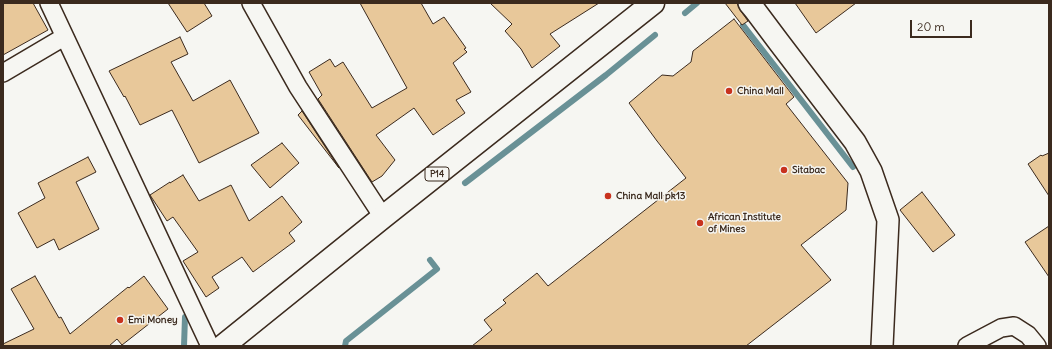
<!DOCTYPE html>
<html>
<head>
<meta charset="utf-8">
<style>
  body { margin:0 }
  #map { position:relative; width:1052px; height:349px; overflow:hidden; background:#f6f6f2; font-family:Delius,sans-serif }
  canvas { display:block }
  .frame { position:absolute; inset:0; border:4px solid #3b2a1e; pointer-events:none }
  .scale { position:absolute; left:910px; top:20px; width:62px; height:18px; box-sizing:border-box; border:2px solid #3b2a1e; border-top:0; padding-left:5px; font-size:12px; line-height:14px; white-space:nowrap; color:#3b2a1e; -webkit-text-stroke:3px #f6f6f2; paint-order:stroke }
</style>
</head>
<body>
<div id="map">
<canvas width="1052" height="349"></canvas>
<div class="frame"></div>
<div class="scale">20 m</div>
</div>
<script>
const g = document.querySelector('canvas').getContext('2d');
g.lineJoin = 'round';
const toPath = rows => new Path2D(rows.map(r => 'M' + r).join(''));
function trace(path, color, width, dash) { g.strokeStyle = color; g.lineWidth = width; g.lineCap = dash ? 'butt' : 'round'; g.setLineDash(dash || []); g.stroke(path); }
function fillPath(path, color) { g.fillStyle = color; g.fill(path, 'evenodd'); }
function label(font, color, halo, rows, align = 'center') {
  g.font = font + ' Delius,sans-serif'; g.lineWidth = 3; g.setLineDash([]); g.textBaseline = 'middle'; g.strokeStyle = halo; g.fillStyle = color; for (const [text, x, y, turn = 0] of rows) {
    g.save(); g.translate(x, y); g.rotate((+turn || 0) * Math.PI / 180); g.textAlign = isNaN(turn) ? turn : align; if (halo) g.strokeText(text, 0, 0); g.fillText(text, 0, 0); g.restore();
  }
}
trace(toPath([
  [685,13,697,3],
  [743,25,853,167],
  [465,183,606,75,655,35],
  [184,346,185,317],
  [345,346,346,341,437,269,430,260]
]), '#699196', 6);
const building = toPath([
  [3,3,33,3,48,30,3,55,3,3],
  [168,3,204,3,212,16,187,32,168,3],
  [360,3,421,3,433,24,444,17,466,48,464,49,467,52,453,63,471,92,456,100,465,113,433,135,414,108,376,135,395,160,382,176,372,182,318,99,322,95,309,72,330,59,335,67,343,62,372,108,407,88,360,3],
  [490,3,599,3,550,34,560,46,532,68,521,49,505,31,512,24,490,3],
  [725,3,737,3,740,10,748,21,742,25,725,3],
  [795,3,856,3,816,33,795,3],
  [734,19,794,97,786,104,848,183,846,210,801,245,831,280,746,346,472,346,492,330,484,320,506,303,503,300,537,273,548,286,686,178,657,141,629,103,662,75,673,76,691,62,693,51,734,19],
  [180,37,188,54,171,62,193,101,230,80,259,133,199,163,172,110,140,125,125,96,124,97,109,71,180,37],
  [302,111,339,168,298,115,302,111],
  [282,143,299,163,270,188,251,165,282,143],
  [1049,153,1049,196,1028,164,1041,155,1042,156,1049,153],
  [88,157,96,172,76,182,99,229,59,250,54,239,37,248,18,213,45,198,38,183,88,157],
  [183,175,199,201,231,185,249,221,282,196,302,222,289,233,295,241,253,272,242,257,212,277,219,288,206,297,183,261,198,252,173,217,167,221,150,195,170,182,170,183,183,175],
  [922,192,955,235,933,252,900,210,922,192],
  [1049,226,1049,277,1025,242,1049,226],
  [35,276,59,318,61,317,70,334,128,287,129,288,144,276,168,309,122,345,117,339,109,346,3,346,3,344,34,329,11,289,35,276]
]);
fillPath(building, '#e8c89a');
trace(building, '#3b2a1e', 1);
const minor = toPath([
  [49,3,210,346],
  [251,3,298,87,383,217],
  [3,73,64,37],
  [967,346,1001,328,1014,326,1028,335,1037,346]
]);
const tertiary = toPath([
  [749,3,754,9,778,41,855,142,871,171,888,220,882,346]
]);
const primary = toPath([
  [223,346,383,217,653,3]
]);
trace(minor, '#3b2a1e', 20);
trace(tertiary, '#3b2a1e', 24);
trace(primary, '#3b2a1e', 25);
trace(minor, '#f6f6f2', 17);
trace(tertiary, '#f6f6f2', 21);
trace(primary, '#f6f6f2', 22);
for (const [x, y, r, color] of [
  [729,91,4,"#c8321e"],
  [784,170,4,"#c8321e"],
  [608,196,4,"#c8321e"],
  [700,223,4,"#c8321e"],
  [120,320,4,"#c8321e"]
]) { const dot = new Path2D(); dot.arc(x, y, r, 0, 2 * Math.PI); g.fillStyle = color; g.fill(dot); trace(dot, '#f6f6f2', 1.5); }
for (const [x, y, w] of [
  [437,174,24]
]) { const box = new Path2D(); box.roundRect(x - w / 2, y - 7, w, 14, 3); g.fillStyle = '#f6f6f2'; g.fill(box); trace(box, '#3b2a1e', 1); }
label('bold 9px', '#3b2a1e', null, [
  ["P14",437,174]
]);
label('bold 10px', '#3b2a1e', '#f6f6f2', [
  ["China Mall",737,91],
  ["Sitabac",792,170],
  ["China Mall pk13",616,196],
  ["African Institute",708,217],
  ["of Mines",708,229],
  ["Emi Money",128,320]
], 'left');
</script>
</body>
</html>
